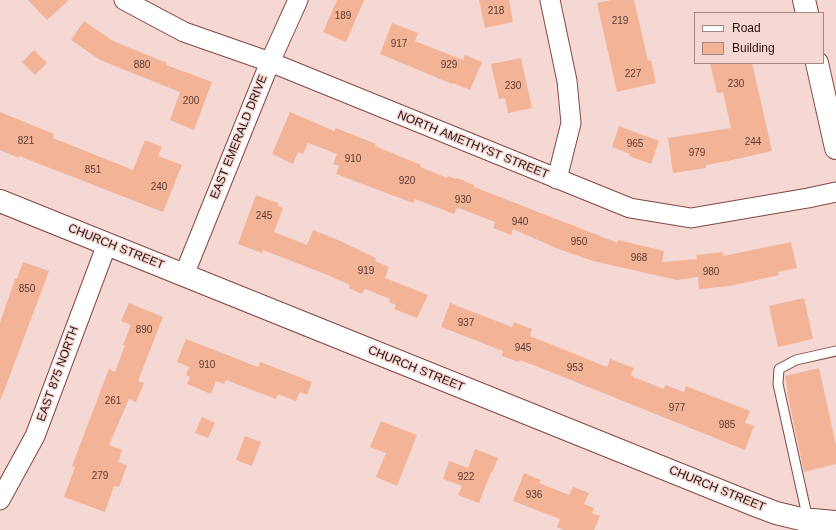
<!DOCTYPE html>
<html>
<head>
<meta charset="utf-8">
<style>
  body { margin:0 }
  #map { position:relative; width:836px; height:530px; overflow:hidden; background:#f5d8d4; font-family:Arial,sans-serif }
  canvas { display:block }
  .legend { position:absolute; left:694px; top:12px; width:130px; height:52px; box-sizing:border-box; background:#f5d8d4; border:1px solid #a48885; margin:0; padding:5px 7px; list-style:none; font-size:12px; color:#2a110f }
  .legend li { display:flex; align-items:center; gap:8px; height:20px }
  .legend b { width:20px; border:1px solid #a48885 }
</style>
</head>
<body>
<div id="map">
<canvas width="836" height="530"></canvas>
<ul class="legend">
<li><b style="height:5px;background:#fff"></b>Road</li>
<li><b style="height:11px;background:#f3b397"></b>Building</li>
</ul>
</div>
<script>
const g = document.querySelector('canvas').getContext('2d');
g.lineJoin = 'round';
function fillPath(path, color) { g.fillStyle = color; g.fill(path, 'evenodd'); }
const toPath = rows => new Path2D(rows.map(r => 'M' + r).join(''));
function trace(path, color, width, dash) { g.strokeStyle = color; g.lineWidth = width; g.lineCap = dash ? 'butt' : 'round'; g.setLineDash(dash || []); g.stroke(path); }
function label(font, color, halo, rows, align = 'center') {
  g.font = font + ' Arial,sans-serif'; g.lineWidth = 3; g.setLineDash([]); g.textBaseline = 'middle'; g.strokeStyle = halo; g.fillStyle = color; for (const [text, x, y, turn = 0] of rows) {
    g.save(); g.translate(x, y); g.rotate((+turn || 0) * Math.PI / 180); g.textAlign = isNaN(turn) ? turn : align; if (halo) g.strokeText(text, 0, 0); g.fillText(text, 0, 0); g.restore();
  }
}
fillPath(toPath([
  [28,0,69,0,47,20],
  [337,0,364,0,346,42,323,32],
  [479,0,509,0,513,22,485,28],
  [611,0,634,0,648,61,651,60,656,83,617,92,597,3],
  [84,21,113,41,167,63,166,65,212,82,194,130,170,120,180,92,100,60,71,40],
  [392,23,418,33,415,41,463,60,465,55,482,62,470,90,453,83,452,84,380,54],
  [34,50,47,63,35,75,22,62],
  [521,58,532,108,508,113,505,98,499,99,491,64],
  [710,63,752,63,772,151,728,161,706,165,706,168,673,173,668,138,731,128,723,92,717,93],
  [0,112,54,134,53,138,133,170,145,140,162,147,158,156,182,165,163,212,19,156,19,158,0,150],
  [290,112,334,131,336,128,376,144,375,146,421,165,420,167,447,178,448,176,456,179,457,178,474,185,474,187,618,243,618,240,664,251,662,262,697,259,696,255,723,252,723,256,791,242,797,268,778,272,779,275,730,286,699,289,698,277,677,280,593,261,556,248,513,229,511,235,493,228,495,222,464,210,457,208,454,214,415,199,413,203,336,174,339,166,333,164,337,154,308,143,303,154,298,152,293,164,272,154],
  [619,126,659,141,651,164,629,156,630,154,612,147],
  [256,195,278,203,278,206,283,208,274,232,307,245,313,230,338,240,376,258,375,261,389,267,385,278,428,295,417,318,394,309,396,305,389,302,390,299,365,289,362,294,349,288,350,285,325,274,263,250,262,253,238,244],
  [23,262,49,271,1,399,0,399,0,323,15,279,17,279],
  [804,298,813,339,778,347,769,306],
  [129,303,163,317,138,381,144,383,136,402,129,399,109,445,122,450,118,462,127,465,119,487,114,486,105,512,64,497,75,467,72,466,109,369,115,372,125,345,123,345,131,325,121,321],
  [450,303,512,327,514,322,532,329,530,336,607,367,610,359,634,368,631,375,634,376,633,377,664,389,665,385,684,392,686,386,750,411,745,423,754,426,745,450,541,368,520,360,519,362,502,356,503,351,441,327],
  [186,339,258,367,260,362,312,382,307,395,300,392,296,401,278,394,276,399,226,380,224,384,216,381,211,394,187,384,190,377,186,375,189,367,177,362],
  [819,368,836,445,836,464,804,472,787,392,788,391,785,376],
  [202,417,215,423,208,438,195,433],
  [381,421,417,435,397,486,376,477,386,453,370,447],
  [245,436,261,442,252,466,236,460],
  [475,449,498,458,492,473,491,472,479,503,458,495,462,486,443,479,449,461,468,468],
  [524,473,541,480,539,483,569,495,573,487,589,493,584,504,594,508,592,513,600,516,594,530,564,530,557,527,560,519,513,501]
]), '#f3b397');
const service = toPath([
  [808,520,778,384,779,369,796,360,836,351]
]);
const minor = toPath([
  [124,0,184,32,270,62,630,208,691,218,808,198,836,192],
  [550,0,567,81,571,123,557,179],
  [184,275,270,62,298,0],
  [0,500,35,436,107,244]
]);
const tertiary = toPath([
  [0,201,755,505,776,513,801,519,836,522]
]);
const secondary = toPath([
  [804,0,807,13],
  [817,63,836,148]
]);
trace(service, '#844743', 11);
trace(minor, '#844743', 21);
trace(tertiary, '#844743', 24);
trace(secondary, '#844743', 24);
trace(service, '#fff', 9);
trace(minor, '#fff', 19);
trace(tertiary, '#fff', 22);
trace(secondary, '#fff', 22);
label('10px', '#5c3a31', null, [
  ["218",496,11],
  ["189",343,16],
  ["219",620,21],
  ["917",399,44],
  ["880",142,65],
  ["929",449,65],
  ["227",633,74],
  ["230",736,84],
  ["230",513,86],
  ["200",191,101],
  ["821",26,141],
  ["244",753,142],
  ["965",635,144],
  ["979",697,153],
  ["910",353,159],
  ["851",93,170],
  ["920",407,181],
  ["240",159,187],
  ["930",463,200],
  ["245",264,216],
  ["940",520,222],
  ["950",579,242],
  ["968",639,258],
  ["919",366,271],
  ["980",711,272],
  ["850",27,289],
  ["937",466,323],
  ["890",144,330],
  ["945",523,348],
  ["910",207,365],
  ["953",575,368],
  ["261",113,401],
  ["977",677,408],
  ["985",727,425],
  ["279",100,476],
  ["922",466,477],
  ["936",534,495]
]);
label('12px', '#2a110f', '#f5d8d4', [
  ["EAST EMERALD DRIVE",239,137,-68],
  ["NORTH AMETHYST STREET",473,145,22],
  ["CHURCH STREET",116,247,22],
  ["CHURCH STREET",416,369,22],
  ["EAST 875 NORTH",58,374,-70],
  ["CHURCH STREET",717,489,22]
]);
</script>
</body>
</html>
